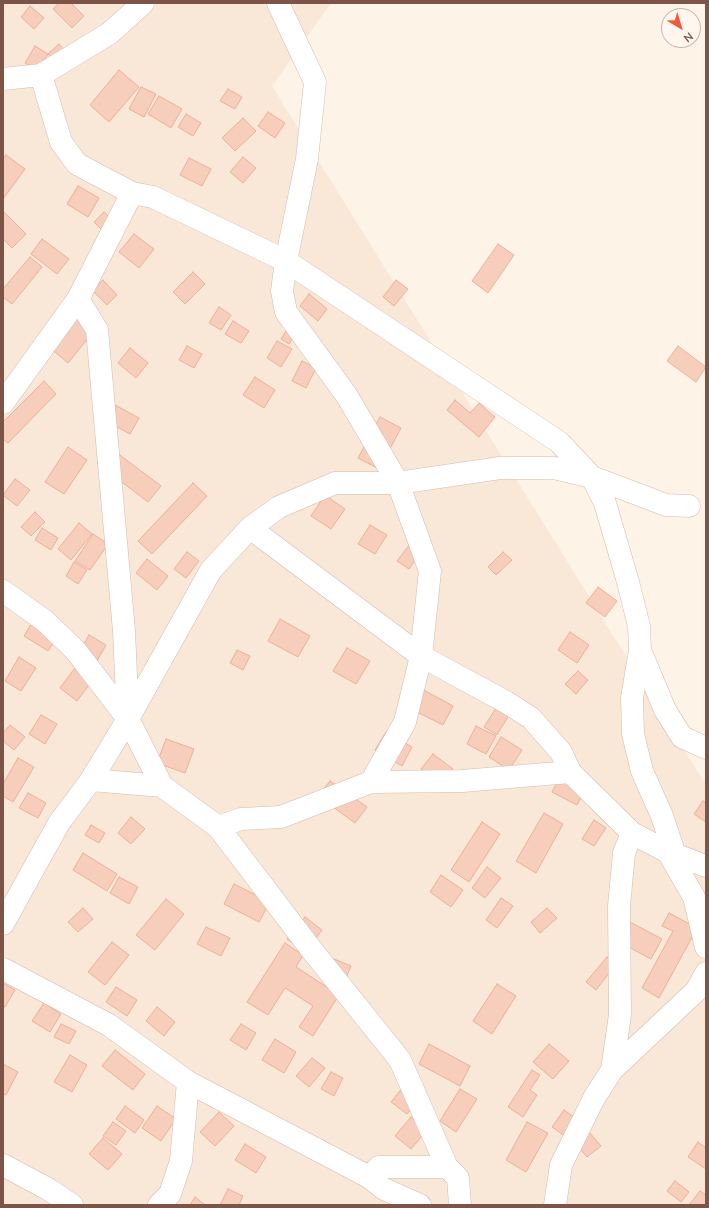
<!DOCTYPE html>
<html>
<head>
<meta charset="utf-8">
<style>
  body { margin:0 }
  #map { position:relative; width:709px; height:1208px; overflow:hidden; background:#fef3e7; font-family:"Nunito Sans",sans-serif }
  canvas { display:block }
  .frame { position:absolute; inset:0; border:4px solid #7c5548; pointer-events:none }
  .north { position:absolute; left:661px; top:8px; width:40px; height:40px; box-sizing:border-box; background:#fff7ef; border:1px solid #cbb6ac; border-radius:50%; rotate:142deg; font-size:11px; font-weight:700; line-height:16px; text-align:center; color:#7c5548 }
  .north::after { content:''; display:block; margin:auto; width:14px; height:18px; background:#f55740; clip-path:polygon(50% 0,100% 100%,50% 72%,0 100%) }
</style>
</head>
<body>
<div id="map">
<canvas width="709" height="1208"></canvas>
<div class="frame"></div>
<div class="north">N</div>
</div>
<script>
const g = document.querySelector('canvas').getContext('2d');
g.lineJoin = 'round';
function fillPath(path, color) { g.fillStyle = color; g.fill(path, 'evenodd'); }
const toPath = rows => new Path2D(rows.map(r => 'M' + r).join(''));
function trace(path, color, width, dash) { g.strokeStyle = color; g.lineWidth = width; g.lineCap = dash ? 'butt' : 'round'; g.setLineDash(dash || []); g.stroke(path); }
fillPath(toPath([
  [3,3,331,3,272,86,706,785,706,1205,3,1205]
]), '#f9e7d7');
const building = toPath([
  [59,3,71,3,84,16,72,28,53,9,59,3],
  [30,6,44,18,34,29,21,17,30,6],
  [59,44,67,54,57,63,48,54,59,44],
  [35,46,48,54,38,71,25,63,35,46],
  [119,70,139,87,109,122,90,105,119,70],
  [141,87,156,94,144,117,129,109,141,87],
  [228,89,242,97,235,109,220,101,228,89],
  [159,96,182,109,171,128,148,114,159,96],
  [268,112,285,123,275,138,258,126,268,112],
  [186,114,201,123,193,136,178,127,186,114],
  [243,118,256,131,235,151,222,138,243,118],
  [6,155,25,169,3,199,3,159,6,155],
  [243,157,256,168,243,183,230,172,243,157],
  [189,158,211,169,202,186,180,175,189,158],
  [78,186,99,198,88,217,67,204,78,186],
  [3,211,26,234,12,248,3,239,3,211],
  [104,212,119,227,109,237,94,222,104,212],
  [134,234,154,249,139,268,119,252,134,234],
  [42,239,69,259,57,274,31,254,42,239],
  [498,244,514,255,488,293,472,281,498,244],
  [30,257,42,267,12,304,3,297,3,289,30,257],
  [193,272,205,284,185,304,173,292,193,272],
  [103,280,117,295,107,305,92,290,103,280],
  [396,280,408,289,394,306,383,297,396,280],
  [309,294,327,309,318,321,300,306,309,294],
  [219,307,231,315,221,330,209,323,219,307],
  [78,310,98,326,68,363,48,346,78,310],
  [233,321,249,331,241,343,225,334,233,321],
  [292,321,300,326,289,344,281,339,292,321],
  [277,341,292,349,281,367,267,358,277,341],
  [187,346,202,354,194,368,179,360,187,346],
  [678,346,706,367,696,382,667,361,678,346],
  [130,348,148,363,136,378,118,363,130,348],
  [302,361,316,368,306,388,292,381,302,361],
  [255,377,275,390,264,408,243,395,255,377],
  [44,381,56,394,8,443,3,439,3,422,44,381],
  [102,398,139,418,130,434,93,414,102,398],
  [455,400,470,413,479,403,495,417,479,437,447,410,455,400],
  [380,417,401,428,379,469,358,458,380,417],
  [68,447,87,460,64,494,45,482,68,447],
  [109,447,161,486,148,502,97,463,109,447],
  [15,479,30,490,17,506,3,495,15,479],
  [193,483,207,496,152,554,138,541,193,483],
  [325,495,345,509,331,529,311,516,325,495],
  [35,512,45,522,31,536,21,527,35,512],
  [79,523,92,534,71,560,58,549,79,523],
  [370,525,387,535,375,554,358,544,370,525],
  [42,528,58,538,51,550,35,540,42,528],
  [93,534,108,544,90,570,75,561,93,534],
  [410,544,421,552,409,569,397,561,410,544],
  [187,552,199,561,186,578,174,569,187,552],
  [503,552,512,560,496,575,488,567,503,552],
  [147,559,168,576,157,590,136,573,147,559],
  [74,562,87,570,78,584,66,576,74,562],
  [598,587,617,601,605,617,586,603,598,587],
  [35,618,59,634,48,651,24,636,35,618],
  [280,619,310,636,298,657,268,641,280,619],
  [570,632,589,645,577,663,558,650,570,632],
  [89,635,106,645,89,675,72,665,89,635],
  [347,648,370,661,356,684,333,671,347,648],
  [237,650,250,656,243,670,230,663,237,650],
  [19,657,36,668,21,691,5,681,19,657],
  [75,668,92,681,77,701,60,688,75,668],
  [578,671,588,680,576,694,565,684,578,671],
  [420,688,453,706,443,725,409,708,420,688],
  [500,702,512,710,497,735,484,727,500,702],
  [41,715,57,724,45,744,29,734,41,715],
  [10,725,25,737,14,750,3,741,3,733,10,725],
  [476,726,496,736,486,754,467,744,476,726],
  [386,732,412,747,402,766,375,750,386,732],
  [501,737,522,750,509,770,489,757,501,737],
  [166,739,194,749,185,773,157,763,166,739],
  [433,754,453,769,441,785,421,769,433,754],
  [18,758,34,767,13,802,3,796,3,784,18,758],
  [563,771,588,783,577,805,552,792,563,771],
  [330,781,367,807,355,823,318,796,330,781],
  [28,793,46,803,38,818,19,808,28,793],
  [703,801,706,803,706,822,694,814,703,801],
  [544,813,563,824,536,873,516,861,544,813],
  [131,817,145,829,131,844,118,833,131,817],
  [594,820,606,828,594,846,582,839,594,820],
  [482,822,500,834,469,882,451,870,482,822],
  [91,825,105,833,99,843,85,835,91,825],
  [83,853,117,874,107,891,73,870,83,853],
  [487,867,501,878,485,898,472,888,487,867],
  [441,875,463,890,451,907,430,892,441,875],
  [119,877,138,887,129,904,110,893,119,877],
  [234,884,270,902,259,922,224,904,234,884],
  [501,898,513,906,497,928,486,920,501,898],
  [166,899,184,914,155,950,136,935,166,899],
  [83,908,93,919,78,932,68,922,83,908],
  [547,908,557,918,540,933,531,922,547,908],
  [669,913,697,928,659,998,642,988,673,931,662,926,669,913],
  [305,917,322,930,305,952,287,939,305,917],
  [630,922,662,939,651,959,619,942,630,922],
  [206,927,230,938,221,956,197,944,206,927],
  [112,942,129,955,105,985,88,972,112,942],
  [285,943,303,955,296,967,339,995,313,1036,299,1027,313,1006,285,988,268,1015,247,1002,285,943],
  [329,957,351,966,343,985,329,957],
  [607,957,616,964,596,990,586,982,607,957],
  [3,983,15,990,5,1007,3,1006,3,983],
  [497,984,516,996,492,1034,473,1021,497,984],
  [116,987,137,1000,127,1016,106,1002,116,987],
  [44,1003,61,1014,50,1032,32,1021,44,1003],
  [157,1007,175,1022,164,1036,146,1021,157,1007],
  [61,1024,76,1031,69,1044,54,1037,61,1024],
  [241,1024,256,1033,246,1050,230,1040,241,1024],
  [275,1039,296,1052,284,1073,262,1060,275,1039],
  [429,1044,470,1066,460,1086,419,1064,429,1044],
  [549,1044,569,1061,553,1079,533,1062,549,1044],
  [115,1050,145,1074,133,1090,102,1066,115,1050],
  [70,1055,87,1065,72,1092,54,1082,70,1055],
  [312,1058,325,1068,309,1087,296,1076,312,1058],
  [3,1064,18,1072,6,1095,3,1094,3,1064],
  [532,1070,540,1075,530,1090,537,1095,523,1117,508,1107,532,1070],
  [331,1072,343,1078,334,1096,321,1089,331,1072],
  [408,1081,423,1094,407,1114,391,1102,408,1081],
  [460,1089,477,1099,456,1132,440,1121,460,1089],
  [125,1106,144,1120,135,1133,116,1119,125,1106],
  [157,1106,176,1119,161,1141,142,1128,157,1106],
  [564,1110,585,1125,573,1142,552,1127,564,1110],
  [219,1112,234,1126,215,1146,200,1132,219,1112],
  [411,1117,427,1130,411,1149,395,1136,411,1117],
  [113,1122,126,1131,116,1145,103,1136,113,1122],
  [527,1122,548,1133,526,1172,506,1160,527,1122],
  [589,1132,601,1146,587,1157,575,1143,589,1132],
  [103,1138,122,1154,108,1170,89,1154,103,1138],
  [698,1142,706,1148,706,1169,688,1157,698,1142],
  [245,1144,266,1157,256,1173,235,1160,245,1144],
  [675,1181,689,1192,681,1202,667,1191,675,1181],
  [228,1189,243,1196,239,1205,220,1205,228,1189],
  [700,1191,706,1195,706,1205,689,1205,700,1191],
  [195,1197,205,1205,190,1205,195,1197]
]);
fillPath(building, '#f7cebb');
trace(building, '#ecb19a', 1);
const street = toPath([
  [278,3,315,82,307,159,286,261,282,291,286,312,347,396,398,483,430,571,421,656,405,722,371,782],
  [41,75,61,142,77,164,132,193,153,197,286,261,559,442,592,477,605,503,628,582,639,626,640,650,632,698,633,734,642,771,662,816,675,855],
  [3,79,41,75,110,33,143,3],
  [78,299,97,330,124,631,128,719],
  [3,403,78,299,132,193],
  [250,528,421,656,506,702,531,718,561,752,570,772],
  [3,591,45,621,76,651,128,719,162,786,218,827,311,949,400,1060,447,1167,458,1178,460,1205],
  [640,650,665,710,682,737,706,748],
  [91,780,162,786],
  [218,827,241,819,281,817,371,782,462,781,570,772,632,833,668,852,706,866],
  [668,852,694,897,706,947],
  [3,924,59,823,91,780,128,719,211,570,250,528,279,507,335,483,398,483,500,468,554,468,592,477,666,505,689,506],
  [3,969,109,1025,188,1082,369,1177,384,1189,420,1205],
  [612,1070,620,1015,619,906,624,853,632,833],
  [3,1165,48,1189,72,1205],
  [369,1177,379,1167,447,1167],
  [159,1205,170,1194,181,1161,188,1082],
  [555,1205,561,1165,594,1098,612,1070,696,991,706,973]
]);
trace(street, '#d5bbae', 23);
trace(street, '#fff', 22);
</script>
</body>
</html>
